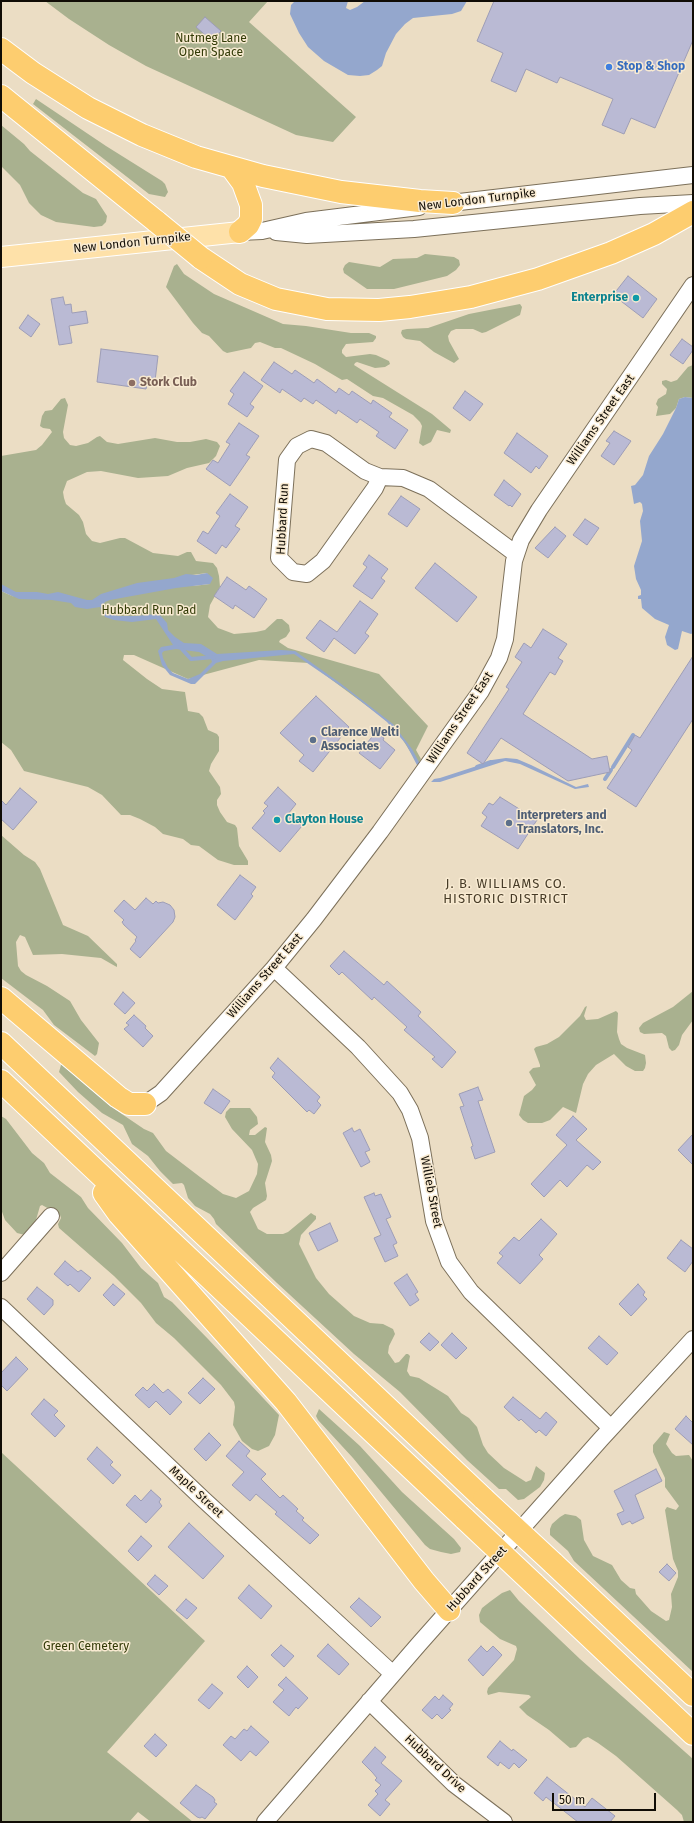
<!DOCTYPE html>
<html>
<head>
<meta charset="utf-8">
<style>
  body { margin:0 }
  #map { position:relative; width:694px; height:1823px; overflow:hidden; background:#ebddc4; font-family:"Fira Sans",sans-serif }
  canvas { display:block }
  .frame { position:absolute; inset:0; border:2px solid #100c05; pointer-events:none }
  .scale { position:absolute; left:552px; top:1793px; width:104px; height:18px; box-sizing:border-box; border:2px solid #100c05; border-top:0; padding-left:5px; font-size:12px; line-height:14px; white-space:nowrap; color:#100c05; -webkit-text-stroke:3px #f8ead1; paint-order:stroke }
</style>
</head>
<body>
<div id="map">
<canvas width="694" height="1823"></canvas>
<div class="frame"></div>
<div class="scale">50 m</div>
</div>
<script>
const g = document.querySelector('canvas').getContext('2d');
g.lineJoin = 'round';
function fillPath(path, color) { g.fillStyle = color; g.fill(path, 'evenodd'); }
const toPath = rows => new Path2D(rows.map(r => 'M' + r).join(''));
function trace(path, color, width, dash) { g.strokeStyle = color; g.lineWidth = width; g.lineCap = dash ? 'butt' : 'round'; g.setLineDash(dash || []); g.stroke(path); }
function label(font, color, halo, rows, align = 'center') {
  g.font = font + ' "Fira Sans",sans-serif'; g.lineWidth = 3; g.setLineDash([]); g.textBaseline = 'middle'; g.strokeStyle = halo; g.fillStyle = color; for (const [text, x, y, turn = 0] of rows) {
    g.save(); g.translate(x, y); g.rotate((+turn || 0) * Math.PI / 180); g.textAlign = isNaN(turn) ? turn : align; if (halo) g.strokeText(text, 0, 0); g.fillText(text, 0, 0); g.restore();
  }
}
fillPath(toPath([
  [45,1,268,1,249,22,356,117,333,142,296,135,146,66,109,45,69,19],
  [36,99,106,146,162,181,165,184,168,192,165,197,149,194,33,104],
  [1,125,24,144,30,151,83,193,96,199,107,216,106,222,102,226,94,227,56,222,41,215,29,203,20,185,1,166],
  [425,254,454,257,459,260,460,265,456,270,447,276,394,289,367,289,344,273,343,269,345,265,349,262,380,267,393,259,417,258],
  [177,264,184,274,214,294,283,324,306,326,351,333,369,333,376,336,376,338,373,342,346,344,342,350,342,353,346,357,370,354,376,355,389,361,390,364,385,367,375,368,357,362,355,363,354,365,432,414,451,430,450,433,437,430,431,442,423,446,419,443,422,426,420,422,413,415,383,398,373,396,347,379,342,380,315,364,281,348,275,348,260,342,255,343,251,348,246,349,227,353,223,351,209,336,202,333,193,323,166,287,174,266],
  [520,304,522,307,520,315,486,332,482,333,473,329,456,329,451,331,448,336,449,341,459,359,454,363,434,352,420,341,406,339,403,337,401,333,402,330,407,329,428,328,469,314],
  [693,365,693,398,685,397,679,399,676,408,670,414,656,416,658,407,656,404,658,399,666,394,667,389,662,384,662,381,666,380,671,382,677,380,688,367],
  [65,398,68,405,63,432,64,438,70,445,76,446,88,443,97,437,100,436,107,442,118,444,155,438,177,442,190,442,206,439,217,442,220,446,216,456,209,463,187,468,168,476,138,478,101,471,87,472,67,481,63,492,64,498,66,504,79,515,83,522,86,534,92,541,100,543,120,538,125,538,153,553,178,556,187,552,191,552,196,561,213,563,217,568,219,576,220,587,210,605,208,617,218,628,234,634,256,632,265,630,277,619,282,619,289,625,290,631,286,637,280,640,279,642,288,648,379,674,428,726,416,750,421,759,418,764,394,726,309,663,259,660,188,679,134,655,124,655,123,660,147,679,162,689,185,692,188,711,199,713,203,717,208,730,217,734,219,737,219,751,211,764,209,771,220,787,221,794,217,800,217,805,220,812,227,822,235,825,237,828,239,846,248,861,248,865,234,865,218,860,199,846,191,845,183,839,163,834,155,827,140,819,130,815,121,815,102,795,88,787,24,771,11,750,1,742,1,591,14,597,1,590,1,456,36,450,42,445,52,432,50,429,43,428,40,426,42,416,45,411,52,410,61,399],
  [207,573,210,584,193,586,192,575],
  [1,835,24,855,35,862,40,869,63,925,88,936,117,964,117,967,115,966,101,958,62,954,33,955,25,937,20,935,16,942,18,966,21,971,26,975,47,986,70,1001,81,1020,99,1043,97,1054,95,1056,54,1025,43,1010,1,978],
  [693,991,693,1020,682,1035,679,1045,675,1050,672,1051,669,1048,666,1036,662,1033,644,1034,640,1032,639,1028,643,1023,673,1007],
  [587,1006,584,1016,586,1020,598,1019,616,1011,618,1013,617,1032,619,1039,621,1044,627,1048,645,1055,646,1063,645,1068,643,1071,635,1071,626,1066,614,1054,596,1065,588,1074,583,1084,576,1113,563,1107,550,1120,542,1123,528,1123,523,1120,519,1115,524,1096,532,1090,536,1085,529,1072,533,1068,540,1067,540,1065,534,1049,536,1047,547,1044,559,1037,580,1016,585,1007],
  [61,1065,62,1065,110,1106,144,1129,153,1133,166,1151,200,1177,223,1194,236,1198,249,1191,257,1174,258,1164,252,1150,232,1129,225,1117,226,1112,230,1108,250,1108,257,1117,258,1124,250,1130,249,1135,255,1135,265,1127,267,1128,265,1142,271,1155,272,1161,265,1183,267,1196,266,1200,253,1208,250,1212,258,1229,267,1234,283,1234,288,1232,311,1213,314,1215,316,1216,316,1219,301,1235,299,1244,316,1278,329,1294,354,1316,370,1323,383,1324,393,1329,395,1334,389,1346,388,1353,395,1363,399,1362,406,1354,408,1354,410,1356,407,1371,410,1376,419,1378,448,1396,461,1413,469,1418,477,1427,483,1445,488,1453,504,1468,526,1482,531,1480,536,1466,545,1473,544,1480,540,1487,524,1499,518,1500,506,1489,499,1489,467,1460,400,1392,354,1354,277,1283,216,1224,214,1219,210,1214,195,1206,188,1198,184,1185,182,1183,173,1184,160,1171,148,1156,132,1144,123,1125,102,1113,78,1092,59,1072],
  [1,1116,6,1119,32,1153,44,1163,50,1173,81,1197,88,1208,122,1243,141,1268,158,1283,164,1297,172,1302,208,1339,279,1415,275,1435,269,1446,258,1451,252,1449,242,1441,233,1425,235,1407,234,1402,221,1385,174,1338,156,1323,141,1303,114,1276,59,1228,58,1224,61,1218,60,1215,42,1205,40,1206,36,1220,25,1235,17,1233,5,1220,1,1209],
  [319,1409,360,1446,402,1492,454,1539,461,1548,460,1552,451,1554,441,1552,430,1549,425,1545,353,1458,318,1420,316,1416],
  [664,1432,670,1434,666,1444,672,1453,676,1456,689,1455,693,1461,693,1672,574,1561,568,1551,550,1535,550,1529,552,1524,560,1517,565,1514,576,1516,581,1520,584,1540,593,1556,612,1565,621,1580,630,1588,635,1589,636,1594,651,1611,666,1621,669,1620,672,1607,671,1594,678,1577,678,1571,673,1559,665,1510,667,1507,676,1510,679,1506,665,1487,665,1478,653,1452,653,1445],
  [1,1452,205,1641,107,1752,193,1822,151,1822,138,1812,129,1822,1,1822],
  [510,1590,519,1601,580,1659,693,1759,693,1822,684,1822,682,1815,677,1810,616,1756,598,1743,588,1737,583,1739,576,1747,570,1748,549,1730,527,1715,519,1707,531,1697,529,1695,499,1692,488,1695,487,1692,488,1688,514,1660,517,1649,516,1646,500,1639,480,1622,479,1615,482,1608,491,1601,502,1593]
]), '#a9b18f');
fillPath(toPath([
  [295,1,348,1,346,8,350,10,357,7,365,1,467,1,461,11,452,14,413,18,405,24,396,34,386,53,382,66,377,70,369,75,360,76,348,75,324,61,308,47,299,33,290,14,291,5],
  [685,397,693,398,693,633,691,634,682,631,678,649,675,650,667,645,665,637,669,625,655,619,642,608,641,599,638,599,638,596,641,595,641,590,636,579,634,566,642,541,640,521,643,511,642,504,640,502,634,504,631,486,635,485,643,475,649,456,663,434,676,408,679,399],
  [207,573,213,578,210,584,176,588,110,600,105,602,103,605,108,612,118,616,135,616,159,614,167,623,168,630,175,637,184,643,201,644,217,654,281,650,295,651,340,683,393,724,412,749,420,764,418,767,406,744,387,722,348,691,294,654,223,661,216,663,195,684,191,684,170,675,162,665,158,651,161,647,173,645,156,619,132,622,114,620,105,617,100,607,87,609,75,607,71,603,52,600,19,599,1,591,1,584,16,592,37,592,48,594,58,592,87,600,92,600,101,594,137,583,174,578,186,574,196,575],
  [176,649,199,652,211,659,212,662,200,674,188,679,173,673,168,668,163,658,162,653,164,651],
  [506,758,517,759,531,765,576,787,588,784,589,787,575,789,520,764,505,761,440,782,431,782,434,779,440,778,480,765,485,766,492,760]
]), '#94a7cd');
trace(toPath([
  [180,647,191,659,214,657],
  [477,767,491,762],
  [613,767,633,735],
  [605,779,611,770]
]), '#94a7cd', 4);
const building = toPath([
  [494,1,693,1,693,40,655,128,631,118,624,134,602,125,613,99,560,77,557,83,526,69,516,92,491,81,503,53,477,41,494,1],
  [205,17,221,31,212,41,196,27,205,17],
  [628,276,657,299,643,318,613,295,628,276],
  [63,297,65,305,71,304,72,313,86,311,88,323,69,326,72,343,59,345,51,299,63,297],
  [28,315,40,324,31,337,19,328,28,315],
  [682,339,693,347,693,350,683,364,670,355,682,339],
  [101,349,158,356,155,381,148,380,146,389,97,382,101,349],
  [274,362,292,374,295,370,314,383,317,379,336,393,339,388,349,395,352,391,371,404,373,400,392,413,389,417,408,430,395,449,376,436,379,432,360,419,357,423,338,410,336,414,316,400,313,404,304,398,301,402,282,389,280,393,261,380,274,362],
  [244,372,263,386,250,404,254,407,247,417,228,404,234,394,230,391,244,372],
  [465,391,483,404,470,421,453,408,465,391],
  [239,423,259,436,246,455,250,457,230,486,206,469,213,460,218,463,230,444,226,442,239,423],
  [614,431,631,441,614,465,601,456,610,443,606,441,614,431],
  [517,433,548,456,539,469,536,466,531,473,504,453,517,433],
  [504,480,521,494,512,507,510,505,509,506,494,495,504,480],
  [230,494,248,507,235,526,240,529,226,548,222,545,216,554,197,541,203,531,208,534,220,516,216,513,230,494],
  [401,496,420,509,407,527,388,514,401,496],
  [585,519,599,528,587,545,573,535,585,519],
  [555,527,566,536,548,558,535,548,555,527],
  [369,555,388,569,381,578,385,581,372,599,353,586,367,567,363,564,369,555],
  [435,563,477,597,457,622,415,588,435,563],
  [227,577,246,590,249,586,267,599,254,618,235,605,233,609,214,596,227,577],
  [360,601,378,614,365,633,369,636,355,654,334,638,324,652,306,638,320,620,337,632,360,601],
  [543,629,567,644,558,658,563,661,555,675,550,672,523,714,592,759,607,756,610,772,568,781,501,738,483,764,467,753,509,689,506,687,522,662,515,657,524,643,531,648,543,629],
  [693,656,693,719,636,807,607,788,632,750,628,747,635,735,640,738,693,656],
  [316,696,349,727,313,772,299,761,304,755,280,733,316,696],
  [376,732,384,738,383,740,395,750,380,769,359,753,376,732],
  [278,787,296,804,288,814,302,826,280,852,252,828,265,813,263,811,268,806,264,803,278,787],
  [20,788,37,802,13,830,1,819,1,800,6,805,20,788],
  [500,797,537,820,518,849,481,826,487,817,482,813,489,803,493,805,500,797],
  [240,875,256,887,251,894,253,896,235,920,217,905,240,875],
  [146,898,153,904,156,901,158,903,163,902,170,905,174,910,175,917,173,922,140,958,130,949,136,941,135,940,137,937,124,925,122,922,124,920,114,911,124,900,135,910,146,898],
  [344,951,384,985,387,981,421,1012,418,1016,456,1052,442,1068,432,1059,435,1057,404,1030,407,1027,374,997,372,1000,342,972,339,975,330,966,344,951],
  [123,992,135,1003,125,1014,114,1004,123,992],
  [134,1015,146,1026,145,1028,153,1036,143,1047,124,1029,129,1025,126,1023,134,1015],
  [278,1058,320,1097,317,1101,321,1105,314,1114,309,1110,307,1112,272,1077,275,1073,270,1068,278,1058],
  [478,1087,483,1100,478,1101,495,1152,475,1159,471,1147,473,1146,460,1107,464,1106,459,1094,478,1087],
  [213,1089,230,1101,221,1114,204,1103,213,1089],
  [573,1116,587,1129,576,1140,601,1162,593,1170,587,1165,567,1187,560,1180,544,1197,531,1184,567,1145,556,1135,573,1116],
  [352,1128,354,1132,360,1129,370,1150,365,1152,370,1162,361,1167,343,1133,352,1128],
  [693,1134,693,1165,678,1150,693,1134],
  [374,1193,375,1196,381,1194,391,1217,386,1219,397,1243,393,1245,398,1256,385,1262,374,1238,381,1235,364,1197,374,1193],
  [541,1219,557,1234,539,1255,543,1259,520,1284,497,1263,503,1256,499,1253,514,1237,519,1241,541,1219],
  [330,1223,338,1241,318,1251,309,1233,330,1223],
  [681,1240,693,1249,693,1261,685,1272,667,1258,681,1240],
  [65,1261,78,1272,81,1270,91,1278,79,1292,70,1284,68,1286,54,1274,65,1261],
  [407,1274,418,1292,415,1294,419,1300,410,1306,394,1283,407,1274],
  [113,1284,125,1294,114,1306,103,1295,113,1284],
  [638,1284,645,1292,643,1295,647,1299,631,1316,619,1304,638,1284],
  [37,1287,53,1300,53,1305,44,1315,27,1299,37,1287],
  [429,1333,439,1342,430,1351,420,1342,429,1333],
  [452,1333,467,1348,456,1359,441,1345,452,1333],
  [599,1336,618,1353,607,1365,588,1348,599,1336],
  [16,1357,28,1369,7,1391,1,1385,1,1373,16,1357],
  [203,1378,215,1389,200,1404,188,1393,203,1378],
  [154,1384,163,1393,168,1389,182,1402,170,1415,156,1401,149,1408,135,1395,143,1387,147,1391,154,1384],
  [513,1397,540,1419,546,1412,557,1422,546,1436,539,1430,536,1433,521,1419,519,1421,504,1407,513,1397],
  [44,1399,58,1411,54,1415,65,1426,55,1437,31,1414,44,1399],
  [686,1416,693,1423,693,1445,675,1429,686,1416],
  [209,1433,221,1445,206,1461,194,1449,209,1433],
  [239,1441,250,1451,246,1456,266,1474,261,1479,280,1498,283,1495,298,1509,296,1511,304,1518,302,1520,319,1535,310,1544,275,1514,277,1512,256,1494,250,1501,232,1485,244,1472,226,1456,239,1441],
  [97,1447,113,1462,110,1465,121,1475,113,1484,87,1459,97,1447],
  [656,1469,662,1481,635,1495,644,1518,632,1524,630,1521,622,1525,617,1514,624,1511,614,1491,656,1469],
  [151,1490,161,1499,159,1502,162,1506,146,1523,126,1505,135,1495,141,1501,151,1490],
  [189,1523,224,1556,203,1579,168,1547,189,1523],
  [141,1536,152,1546,138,1561,128,1551,141,1536],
  [667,1564,676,1573,669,1581,659,1572,667,1564],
  [155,1575,168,1586,159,1595,147,1584,155,1575],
  [249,1585,272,1606,261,1619,238,1598,249,1585],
  [359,1598,381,1617,371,1627,350,1607,359,1598],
  [186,1599,197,1608,187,1619,176,1610,186,1599],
  [328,1644,349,1664,339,1675,317,1656,328,1644],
  [281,1645,294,1656,284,1667,271,1655,281,1645],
  [481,1646,487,1652,493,1646,502,1655,483,1676,468,1660,481,1646],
  [247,1666,258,1677,248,1688,237,1677,247,1666],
  [286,1677,308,1698,298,1709,296,1707,289,1716,273,1702,284,1690,278,1685,286,1677],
  [212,1684,223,1693,209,1709,198,1700,212,1684],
  [443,1695,453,1704,449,1709,451,1710,442,1719,437,1714,432,1719,422,1710,435,1696,439,1700,443,1695],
  [251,1726,269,1742,256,1756,250,1751,241,1761,223,1745,231,1736,235,1739,244,1729,247,1731,251,1726],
  [155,1734,167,1745,156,1757,144,1746,155,1734],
  [500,1741,512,1751,513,1749,527,1760,519,1768,514,1763,509,1769,500,1762,498,1766,487,1757,500,1741],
  [375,1747,386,1757,381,1763,402,1781,385,1800,390,1804,380,1816,368,1805,378,1794,375,1791,381,1785,375,1780,377,1778,372,1772,362,1762,375,1747],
  [547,1777,585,1807,592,1798,615,1816,610,1822,578,1822,546,1797,543,1801,534,1793,547,1777],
  [196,1785,213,1797,215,1800,214,1802,217,1804,205,1819,202,1817,200,1818,197,1817,180,1803,196,1785]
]);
fillPath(building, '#babad4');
trace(building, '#9d9db6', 1);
const minor = toPath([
  [442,204,693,175],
  [240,232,262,231,306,221,419,207],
  [276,232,307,235,414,229,640,206,693,203],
  [380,477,365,471,326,443,311,439,297,446,287,460,279,558,293,572,307,574,323,561,375,488,380,477,403,478,429,489,516,554],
  [274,968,358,1047,400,1093,410,1110,420,1138,434,1221,449,1262,471,1292,611,1428],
  [145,1104,161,1093,209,1040,274,968,314,919,380,832,481,691,499,658,505,639,514,561,521,540,539,510,693,285],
  [1,1273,51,1216],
  [1,1307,203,1499,393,1674],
  [369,1701,454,1784,504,1822],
  [265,1822,419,1644,601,1439,693,1339]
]);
const major = toPath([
  [1,257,240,232]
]);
const highway = toPath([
  [1,49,33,73,88,108,142,135,196,157,263,176,341,192,420,201,453,203],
  [1,96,157,222],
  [232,168,243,183,251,205,251,219,248,225,240,232],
  [201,258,240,284,276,299,327,309,379,310,410,307,471,297,538,279,611,253,654,234,693,212],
  [1,998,118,1097,129,1104,145,1104],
  [1,1043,484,1499],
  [1,1081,465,1519],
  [104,1193,119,1214,286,1402,424,1581,449,1610],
  [553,1563,693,1695],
  [534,1584,693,1734]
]);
trace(minor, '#7c705a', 18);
trace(major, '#fff', 22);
trace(highway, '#fff', 24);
trace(minor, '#fff', 16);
trace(major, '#fee1a9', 20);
trace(highway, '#fdcd6f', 22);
const highwayBridge = toPath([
  [157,222,201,258],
  [484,1499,553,1563],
  [465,1519,534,1584]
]);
trace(highwayBridge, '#fff', 24, []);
trace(highwayBridge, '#fdcd6f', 22);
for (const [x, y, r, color] of [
  [609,67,4,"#3f7fe0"],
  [636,298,4,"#0f9aa8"],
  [132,383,4,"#8d6e63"],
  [313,740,4,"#5c6f8a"],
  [277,820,4,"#0f9aa8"],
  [509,823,4,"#5c6f8a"]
]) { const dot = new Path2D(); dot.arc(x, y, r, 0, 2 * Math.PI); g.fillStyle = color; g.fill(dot); trace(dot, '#f8ead1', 1.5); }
label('12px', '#333b07', '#f8ead1', [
  ["Nutmeg Lane",211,39],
  ["Open Space",211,53],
  ["Hubbard Run Pad",149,611],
  ["Green Cemetery",86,1647]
]);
label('bold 12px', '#366cbe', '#f8ead1', [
  ["Stop & Shop",617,67]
], 'left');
label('12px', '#100c05', '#f8ead1', [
  ["New London Turnpike",477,200,-7],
  ["New London Turnpike",132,243,-6],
  ["Williams Street East",601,420,-55],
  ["Hubbard Run",283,519,-87],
  ["Williams Street East",460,718,-56],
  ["Williams Street East",265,976,-49],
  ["Willieb Street",431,1192,79],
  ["Maple Street",196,1492,43],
  ["Hubbard Street",477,1579,-48],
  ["Hubbard Drive",435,1764,43]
]);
label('bold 12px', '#0d838f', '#f8ead1', [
  ["Enterprise",628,298],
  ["Clayton House",285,820,"left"]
], 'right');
label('bold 12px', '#785e54', '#f8ead1', [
  ["Stork Club",140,383]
], 'left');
label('bold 12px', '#4e5e75', '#f8ead1', [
  ["Clarence Welti",321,733],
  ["Associates",321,747],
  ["Interpreters and",517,816],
  ["Translators, Inc.",517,830]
], 'left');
g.letterSpacing = '1px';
label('13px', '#463b27', '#f8ead1', [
  ["J. B. WILLIAMS CO.",506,884],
  ["HISTORIC DISTRICT",506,899]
]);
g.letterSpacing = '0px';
</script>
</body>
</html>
